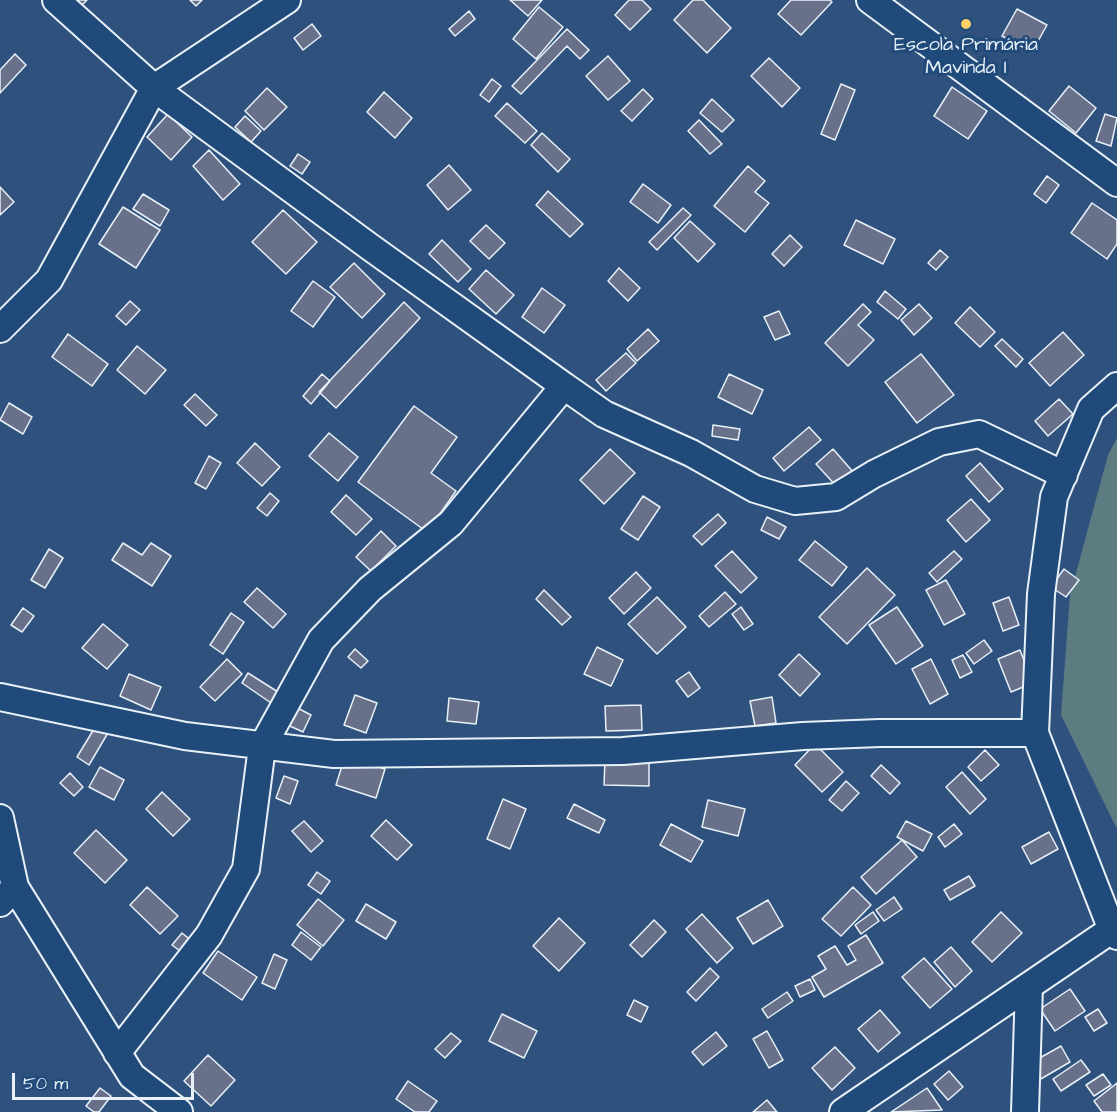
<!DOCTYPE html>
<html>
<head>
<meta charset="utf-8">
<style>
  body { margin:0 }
  #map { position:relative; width:1117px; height:1112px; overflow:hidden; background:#2e527d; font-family:"Architects Daughter",sans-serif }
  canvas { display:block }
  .scale { position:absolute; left:12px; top:1073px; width:182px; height:27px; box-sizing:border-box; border:3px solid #e8f1f8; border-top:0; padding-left:8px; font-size:18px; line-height:21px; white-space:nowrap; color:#e8f1f8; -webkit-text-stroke:4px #1f4a7a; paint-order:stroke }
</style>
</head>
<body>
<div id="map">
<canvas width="1117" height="1112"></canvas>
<div class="scale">50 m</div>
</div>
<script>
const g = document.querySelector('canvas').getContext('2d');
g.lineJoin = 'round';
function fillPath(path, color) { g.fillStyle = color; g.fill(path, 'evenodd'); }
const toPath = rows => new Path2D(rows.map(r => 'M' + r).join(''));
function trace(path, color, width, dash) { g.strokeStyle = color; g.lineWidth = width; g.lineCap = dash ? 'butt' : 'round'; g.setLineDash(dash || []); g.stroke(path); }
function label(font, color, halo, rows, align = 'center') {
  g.font = font + ' "Architects Daughter",sans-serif'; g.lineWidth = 6; g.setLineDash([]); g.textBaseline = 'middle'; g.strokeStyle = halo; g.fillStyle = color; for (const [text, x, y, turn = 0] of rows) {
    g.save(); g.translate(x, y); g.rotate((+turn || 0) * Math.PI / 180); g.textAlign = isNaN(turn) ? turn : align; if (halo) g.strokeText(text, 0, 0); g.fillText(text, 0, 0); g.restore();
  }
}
fillPath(toPath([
  [1117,438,1117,829,1061,715,1070,595,1108,455]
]), '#5c7c81');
const building = toPath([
  [69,0,87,0,78,9,69,0],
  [190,0,202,0,196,6,190,0],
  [510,0,542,0,528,16,510,0],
  [629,0,642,0,651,9,630,30,615,15,629,0],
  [693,0,703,0,731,28,707,53,674,20,693,0],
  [791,0,830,0,832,2,801,35,778,14,791,0],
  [539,7,563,27,536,59,513,39,539,7],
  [1017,9,1047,25,1032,52,1002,36,1017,9],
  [469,11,475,19,455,36,449,29,469,11],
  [312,24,321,36,303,50,294,38,312,24],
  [567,29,589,50,580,59,567,46,521,94,512,86,567,29],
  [15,54,26,65,0,93,0,70,15,54],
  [608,56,630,81,608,100,586,76,608,56],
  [769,58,800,88,782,107,751,76,769,58],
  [492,79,501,86,489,102,480,95,492,79],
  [841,84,855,90,835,140,821,134,841,84],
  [1069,86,1096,108,1076,133,1049,111,1069,86],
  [952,87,987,111,968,139,934,116,952,87],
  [267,88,287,107,264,130,245,111,267,88],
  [643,89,653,99,632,121,621,111,643,89],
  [384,92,412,118,395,138,367,112,384,92],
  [712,99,734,120,722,132,700,113,712,99],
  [507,103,537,131,525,143,495,116,507,103],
  [168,114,192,137,171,160,147,137,168,114],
  [1105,114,1117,118,1111,146,1096,141,1105,114],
  [245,116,261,131,251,142,235,127,245,116],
  [699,120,722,144,710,154,688,131,699,120],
  [542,133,570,159,558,172,531,145,542,133],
  [209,150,240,184,223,200,193,166,209,150],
  [298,154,310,162,302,174,290,166,298,154],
  [449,165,471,190,448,210,427,185,449,165],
  [748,166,765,181,755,192,769,203,745,232,714,206,748,166],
  [1047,176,1059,185,1046,203,1034,194,1047,176],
  [643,184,671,205,658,223,630,202,643,184],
  [0,187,14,202,0,215,0,187],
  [548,191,583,224,570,237,536,205,548,191],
  [143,194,169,210,160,226,133,209,143,194],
  [1092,203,1117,220,1117,244,1107,259,1071,233,1092,203],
  [123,207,160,230,136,268,99,244,123,207],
  [683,208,691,215,657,250,649,242,683,208],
  [283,210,317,242,286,274,252,242,283,210],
  [856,220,895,239,883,264,844,245,856,220],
  [690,221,715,244,698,262,674,238,690,221],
  [486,225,505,243,489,259,470,241,486,225],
  [790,235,802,247,784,266,772,254,790,235],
  [442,240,471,269,458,282,429,254,442,240],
  [940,250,948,257,936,270,928,263,940,250],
  [354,263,385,294,362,318,330,287,354,263],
  [619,268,640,288,628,301,608,281,619,268],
  [486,270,514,295,496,314,469,289,486,270],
  [313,281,335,297,313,327,291,311,313,281],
  [542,288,565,305,544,333,522,317,542,288],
  [885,291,906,309,898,319,877,302,885,291],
  [130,301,140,310,126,325,116,316,130,301],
  [404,302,420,318,336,408,319,392,404,302],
  [863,304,871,312,858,325,874,340,848,366,825,343,863,304],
  [919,304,932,318,914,335,901,320,919,304],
  [970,307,995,332,980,347,955,323,970,307],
  [779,311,790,334,775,340,764,317,779,311],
  [648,329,659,341,637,361,627,349,648,329],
  [1063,332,1084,355,1050,386,1029,363,1063,332],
  [68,334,108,364,92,386,52,357,68,334],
  [1002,339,1023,359,1016,367,995,346,1002,339],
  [137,346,166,370,145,394,117,370,137,346],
  [626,353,636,363,606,391,596,380,626,353],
  [921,354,954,395,917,423,885,382,921,354],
  [322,374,330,381,311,404,303,396,322,374],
  [729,374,763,390,752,414,718,397,729,374],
  [195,394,217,415,206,426,184,405,195,394],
  [1059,399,1073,414,1048,436,1035,421,1059,399],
  [9,403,32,417,23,434,0,420,9,403],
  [414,406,457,437,431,473,456,491,427,532,358,482,414,406],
  [713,425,740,429,738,440,712,436,713,425],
  [809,427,821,440,784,471,773,458,809,427],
  [329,433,358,457,338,481,309,456,329,433],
  [255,443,280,467,262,486,237,463,255,443],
  [610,449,635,473,604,504,580,480,610,449],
  [833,449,854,473,838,488,816,464,833,449],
  [209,456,221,463,206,489,195,483,209,456],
  [980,463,1003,489,989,502,966,476,980,463],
  [270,493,279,501,267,516,257,508,270,493],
  [346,495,372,519,356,535,331,512,346,495],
  [643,496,660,507,638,540,621,529,643,496],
  [971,499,990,520,966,542,947,520,971,499],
  [718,514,726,523,702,545,693,536,718,514],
  [767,517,786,527,779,539,761,530,767,517],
  [381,531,396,546,371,571,356,557,381,531],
  [815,541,847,567,832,586,799,560,815,541],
  [123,543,142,555,151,543,171,556,152,586,112,560,123,543],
  [49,549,63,558,45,588,31,580,49,549],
  [732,551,757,578,741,593,715,566,732,551],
  [954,551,962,559,937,582,929,573,954,551],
  [867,568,895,595,847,644,819,617,867,568],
  [1064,569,1079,580,1066,597,1051,587,1064,569],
  [636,572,651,588,624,614,609,598,636,572],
  [946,580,965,614,944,625,926,590,946,580],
  [257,588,286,614,273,628,244,602,257,588],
  [544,590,571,617,562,625,536,599,544,590],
  [725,592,736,604,709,627,699,616,725,592],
  [657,597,686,627,657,654,628,624,657,597],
  [1009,597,1019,625,1003,631,993,603,1009,597],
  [741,607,753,624,744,630,732,614,741,607],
  [897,607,923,646,896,664,869,625,897,607],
  [23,608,34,616,22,632,11,625,23,608],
  [231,613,244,622,223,654,210,645,231,613],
  [103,624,128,645,107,669,82,648,103,624],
  [984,640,992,651,974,664,966,653,984,640],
  [597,647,623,660,611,686,584,674,597,647],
  [355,649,368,661,361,668,348,657,355,649],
  [1020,650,1033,683,1011,692,998,659,1020,650],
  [799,654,820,674,800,696,779,675,799,654],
  [963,655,972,672,960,678,952,660,963,655],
  [227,659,242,674,215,701,200,687,227,659],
  [931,659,948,694,930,704,912,669,931,659],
  [689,672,700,688,688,697,676,681,689,672],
  [248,673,278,692,271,703,242,683,248,673],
  [129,674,161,687,151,710,120,696,129,674],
  [355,695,377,703,366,733,344,725,355,695],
  [772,697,776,723,755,726,750,701,772,697],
  [449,698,479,702,476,724,447,721,449,698],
  [290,704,311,715,303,732,281,722,290,704],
  [641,705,642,730,606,731,605,706,641,705],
  [100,719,112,726,89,765,77,757,100,719],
  [815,744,843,772,822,792,795,765,815,744],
  [985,750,999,765,981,781,968,767,985,750],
  [345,756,385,769,376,798,336,785,345,756],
  [605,761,649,762,649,786,604,785,605,761],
  [881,765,900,783,890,794,871,776,881,765],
  [100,767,124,780,114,800,89,787,100,767],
  [962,772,986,799,970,814,946,787,962,772],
  [70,773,83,787,74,796,60,783,70,773],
  [284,776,298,781,290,804,276,798,284,776],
  [846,781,859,793,842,811,829,800,846,781],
  [162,792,190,819,173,836,146,809,162,792],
  [503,799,526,809,510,849,487,839,503,799],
  [708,800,745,809,738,836,702,827,708,800],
  [574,804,605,820,599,833,567,818,574,804],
  [386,820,412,845,397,860,371,836,386,820],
  [304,821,323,841,311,852,292,831,304,821],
  [906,821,932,834,923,851,897,837,906,821],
  [671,824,703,841,691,862,660,845,671,824],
  [954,824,962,834,945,847,938,837,954,824],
  [96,830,127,860,105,883,74,853,96,830],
  [1049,832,1058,849,1031,864,1022,847,1049,832],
  [902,840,917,857,876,894,861,877,902,840],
  [317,872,330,881,321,894,308,885,317,872],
  [969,876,975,886,950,900,944,890,969,876],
  [147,887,178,916,160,934,130,905,147,887],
  [853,887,871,905,841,936,822,919,853,887],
  [894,897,902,909,884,921,876,910,894,897],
  [318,899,344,920,323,946,297,925,318,899],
  [768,900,783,926,753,944,737,918,768,900],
  [366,904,396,922,386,939,356,921,366,904],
  [873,912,879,921,861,934,855,925,873,912],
  [1001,912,1022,933,992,962,972,942,1001,912],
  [702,914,733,948,717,963,686,929,702,914],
  [559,918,585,943,559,971,533,946,559,918],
  [654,920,666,932,642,957,630,945,654,920],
  [301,932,321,947,311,960,292,945,301,932],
  [182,933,193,942,184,954,172,945,182,933],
  [866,935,883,963,824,997,812,977,826,969,818,956,835,946,847,965,856,960,848,946,866,935],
  [951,947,972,971,955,987,934,962,951,947],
  [218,951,257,977,242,1000,203,973,218,951],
  [274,954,287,960,275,989,262,983,274,954],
  [924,958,952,989,930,1008,902,977,924,958],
  [710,968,719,977,696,1001,687,992,710,968],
  [810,979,815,990,800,997,795,986,810,979],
  [1070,989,1085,1011,1055,1031,1040,1009,1070,989],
  [787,992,793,1001,768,1018,762,1009,787,992],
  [634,1000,648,1007,641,1022,627,1015,634,1000],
  [1098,1009,1107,1023,1094,1031,1085,1017,1098,1009],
  [880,1010,900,1033,878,1052,858,1029,880,1010],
  [502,1014,537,1031,524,1058,489,1041,502,1014],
  [767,1031,783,1060,769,1068,753,1039,767,1031],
  [716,1032,727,1046,703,1065,692,1052,716,1032],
  [451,1033,461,1041,445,1058,435,1049,451,1033],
  [1061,1046,1070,1062,1039,1080,1029,1064,1061,1046],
  [835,1047,855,1068,832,1090,812,1068,835,1047],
  [208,1055,235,1080,211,1106,184,1081,208,1055],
  [1081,1060,1090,1072,1061,1091,1053,1079,1081,1060],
  [949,1071,963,1087,948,1100,934,1084,949,1071],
  [1103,1074,1111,1085,1094,1096,1086,1085,1103,1074],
  [408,1081,437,1101,429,1112,415,1112,396,1099,408,1081],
  [1117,1083,1117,1112,1102,1112,1094,1101,1117,1083],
  [100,1088,111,1096,99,1112,94,1112,86,1106,100,1088],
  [927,1088,942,1110,891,1112,927,1088],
  [767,1100,777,1112,753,1112,767,1100]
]);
fillPath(building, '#69718a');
trace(building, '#e8f1f8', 1.5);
const minor = toPath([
  [56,0,154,88,370,247,564,386],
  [870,0,1117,183],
  [0,329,49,280,154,88,287,0],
  [1117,386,1091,409,1054,497,1041,594,1035,733,1112,930,1117,936],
  [0,697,185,736,334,754,623,751,803,736,880,733,1035,733],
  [0,818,15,887,0,903],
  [15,887,132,1076,179,1112],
  [117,1053,209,935,246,869,262,747,321,640,370,589,451,523,564,386,604,414,691,453,755,489,795,501,836,497,874,474,939,442,979,434,1064,475],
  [843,1112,1117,926],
  [1025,1112,1029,986]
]);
trace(minor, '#e8f1f8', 30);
trace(minor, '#1f4a7a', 26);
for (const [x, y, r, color] of [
  [966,24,6,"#ffd166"]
]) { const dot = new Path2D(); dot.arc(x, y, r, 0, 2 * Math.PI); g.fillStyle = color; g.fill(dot); trace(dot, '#1f4a7a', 2); }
label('20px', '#e8f1f8', '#1f4a7a', [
  ["Escola Primária",966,46],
  ["Mavinda I",966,69]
]);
</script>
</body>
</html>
